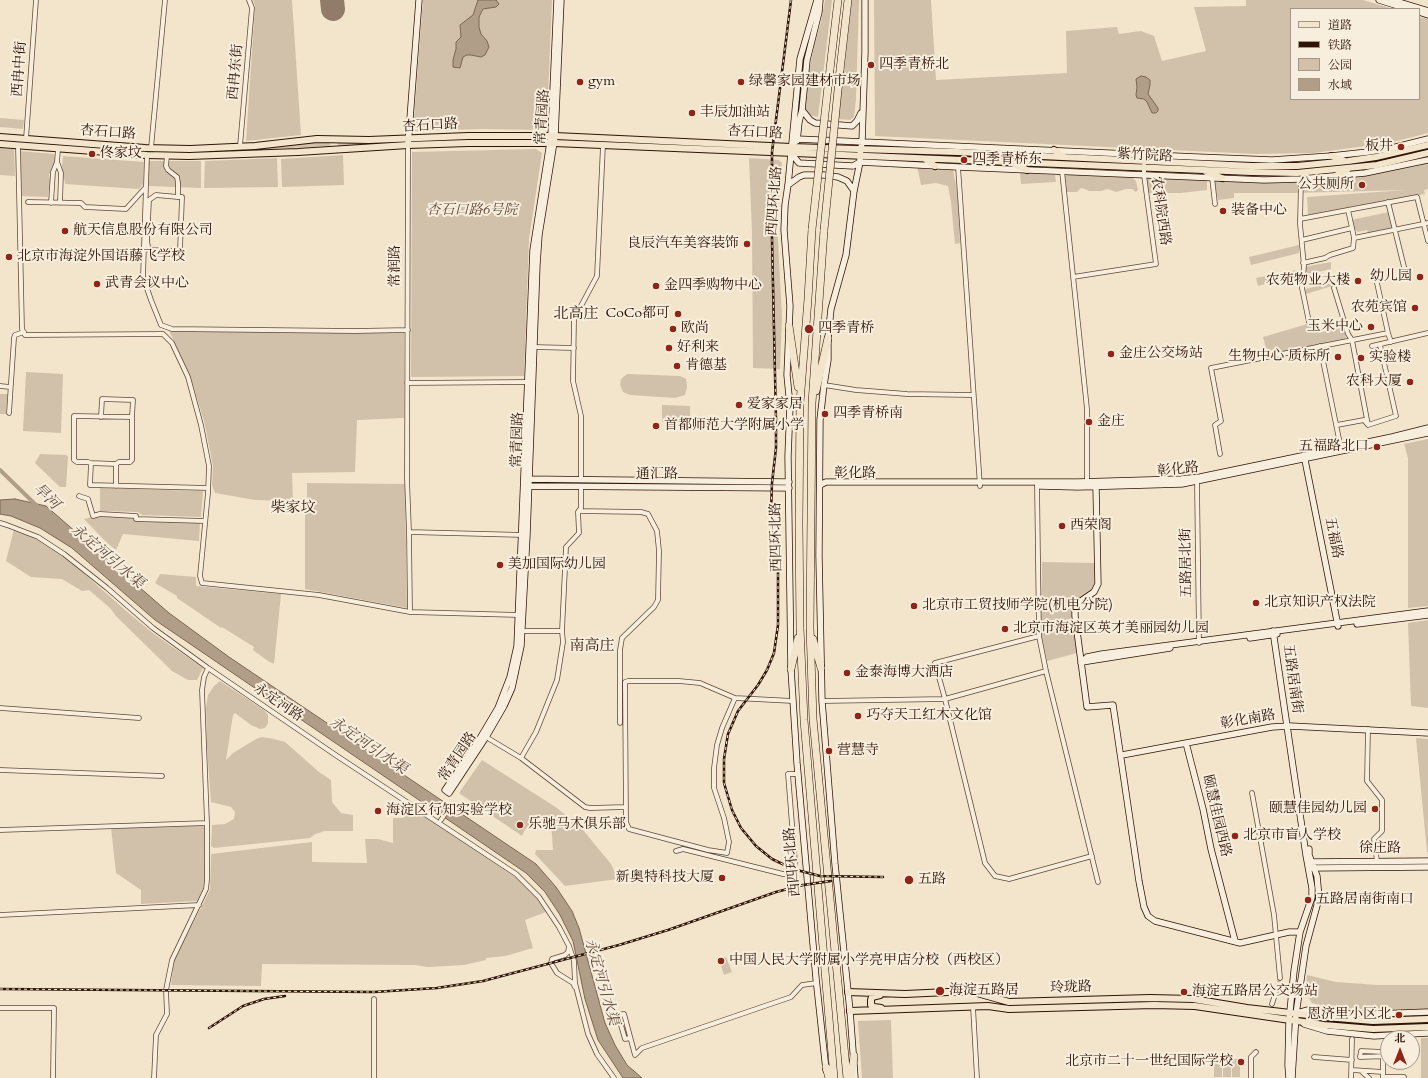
<!DOCTYPE html>
<html>
<head>
<meta charset="utf-8">
<style>
  body { margin:0 }
  #map { position:relative; width:1428px; height:1078px; overflow:hidden; background:#f2e5cb; font-family:Cardo,"Noto Serif SC",serif }
  canvas { display:block }
  .legend { position:absolute; left:1290px; top:8px; width:130px; height:92px; box-sizing:border-box; background:#f7eedd; border:1px solid #a79687; margin:0; padding:5px 7px; list-style:none; font-size:12px; color:#2f1307 }
  .legend li { display:flex; align-items:center; gap:8px; height:20px }
  .legend b { width:20px; border:1px solid #a79687 }
  .north { position:absolute; left:1380px; top:1030px; width:40px; height:40px; box-sizing:border-box; background:#f7eedd; border:1px solid #a79687; border-radius:50%; rotate:0deg; font-size:11px; font-weight:700; line-height:16px; text-align:center; color:#2f1307 }
  .north::after { content:''; display:block; margin:auto; width:14px; height:18px; background:#8f2418; clip-path:polygon(50% 0,100% 100%,50% 72%,0 100%) }
</style>
</head>
<body>
<div id="map">
<canvas width="1428" height="1078"></canvas>
<ul class="legend">
<li><b style="height:5px;background:#f2e5cb"></b>道路</li>
<li><b style="height:5px;background:#2f1307"></b>铁路</li>
<li><b style="height:11px;background:#d1c1aa"></b>公园</li>
<li><b style="height:11px;background:#b09e88"></b>水域</li>
</ul>
<div class="north">北</div>
</div>
<script>
const g = document.querySelector('canvas').getContext('2d');
g.lineJoin = 'round';
function fillPath(path, color) { g.fillStyle = color; g.fill(path, 'evenodd'); }
const toPath = rows => new Path2D(rows.map(r => 'M' + r).join(''));
function trace(path, color, width, dash) { g.strokeStyle = color; g.lineWidth = width; g.lineCap = dash ? 'butt' : 'round'; g.setLineDash(dash || []); g.stroke(path); }
function label(font, color, halo, rows, align = 'center') {
  g.font = font + ' Cardo,"Noto Serif SC",serif'; g.lineWidth = 4; g.setLineDash([]); g.textBaseline = 'middle'; g.strokeStyle = halo; g.fillStyle = color; for (const [text, x, y, turn = 0] of rows) {
    g.save(); g.translate(x, y); g.rotate((+turn || 0) * Math.PI / 180); g.textAlign = isNaN(turn) ? turn : align; if (halo) g.strokeText(text, 0, 0); g.fillText(text, 0, 0); g.restore();
  }
}
fillPath(toPath([
  [253,0,292,0,301,135,246,141,255,6],
  [423,0,552,0,547,121,539,130,482,129,413,131],
  [825,0,832,0,818,117,812,116,805,111,805,105,810,66,815,42,821,22],
  [852,0,859,0,856,99,854,117,850,120,838,119],
  [874,0,931,0,936,80,1067,73,1066,31,1117,27,1119,34,1141,31,1154,36,1162,61,1206,51,1194,7,1246,6,1246,0,1363,0,1393,9,1291,9,1291,99,1419,99,1419,17,1428,19,1428,133,1389,143,1313,153,1256,154,875,136],
  [0,118,24,120,23,129,0,127],
  [338,141,401,141,401,143,339,146,337,143],
  [305,142,329,142,331,145,329,146,267,149,266,147],
  [0,148,14,149,15,176,0,175],
  [536,149,542,153,529,239,524,376,411,377,412,152],
  [20,151,54,154,55,161,49,175,50,181,48,197,22,196],
  [343,155,344,185,282,187,281,159],
  [63,156,144,162,143,184,139,189,65,184,62,166],
  [277,158,278,187,204,188,205,161],
  [749,158,779,160,782,163,777,221,782,317,780,369,753,368,752,233],
  [149,161,201,161,201,188,148,186],
  [1428,163,1428,189,1424,190,1425,194,1308,215,1307,197,1406,190,1294,193,1234,193,1234,198,1218,200,1214,181,1301,179],
  [917,166,922,166,923,169,953,170,958,195,960,243,955,244,951,202,948,186,936,183,921,185],
  [1020,172,1055,175,1056,182,1021,184],
  [1068,175,1132,177,1136,181,1138,190,1136,192,1132,189,1126,189,1116,192,1108,189,1101,191,1089,191,1085,189,1081,188,1077,192,1066,192,1063,176],
  [1145,178,1207,181,1207,190,1181,193,1148,193],
  [1389,212,1393,229,1369,234,1367,230,1358,232,1354,229,1351,220],
  [1299,245,1299,253,1251,265,1249,257],
  [1331,262,1331,269,1305,275,1304,267],
  [1297,270,1297,276,1258,286,1256,278],
  [1332,283,1332,286,1306,294,1305,289],
  [1311,323,1313,326,1316,325,1319,333,1344,326,1346,340,1268,355,1263,337],
  [169,331,404,333,404,418,357,420,355,472,292,473,293,501,255,500,215,493,212,485,213,466,204,421,190,376,177,347],
  [26,372,63,374,61,433,23,431],
  [627,374,680,376,686,379,687,387,685,395,675,398,630,395,623,392,620,385,621,379],
  [0,394,8,394,6,414,0,414],
  [662,405,690,406,690,423,662,422],
  [1428,439,1428,606,1408,608,1408,458,1404,444],
  [40,454,66,455,68,457,66,487,60,487,35,463],
  [307,483,405,484,407,608,305,589,305,513,307,502],
  [100,488,203,491,201,517,142,515,138,512,100,511],
  [100,515,134,517,134,521,200,523,199,541,123,534,116,550,106,542,84,519],
  [14,529,38,540,69,560,125,610,154,634,203,668,197,680,188,680,172,671,116,616,110,608,89,590,82,591,62,579,31,577,6,561],
  [1042,562,1095,563,1096,583,1092,590,1074,602,1073,621,1077,653,1047,661,1041,633],
  [160,574,196,577,196,586,281,594,274,664,268,661,253,650,254,647,222,627,221,628,177,598,177,596,155,583],
  [1428,620,1428,708,1411,706,1408,623],
  [220,681,264,710,268,715,268,723,265,728,260,729,251,725,235,713,233,715,226,760,233,753,256,739,262,737,274,739,285,742,319,772,331,780,332,802,341,813,353,815,353,831,325,831,315,834,310,838,214,848,211,846,212,825,225,824,234,819,235,812,231,807,211,802,207,748,206,707,208,695,214,686],
  [1416,738,1428,739,1428,852,1427,852],
  [482,760,557,808,583,830,611,864,618,879,565,886,535,854,536,850,553,850,551,821,534,820,534,829,525,829,522,836,459,793],
  [402,800,515,877,536,898,546,912,525,920,533,948,505,956,486,958,486,960,464,965,428,967,415,965,262,964,261,986,171,985,174,960,210,890,211,854,312,842,312,862,367,863,365,839,378,839,393,843,393,818,403,818],
  [204,825,205,884,197,901,141,904,141,890,116,873,111,828],
  [726,957,732,972,724,975,719,959],
  [1307,975,1336,982,1377,985,1428,985,1428,1009,1377,1010,1327,1007,1312,1003,1305,991],
  [891,1020,893,1078,862,1078,858,1021],
  [1421,1038,1428,1038,1428,1078,1421,1078],
  [1214,1059,1222,1059,1222,1077,1214,1077],
  [1223,1059,1231,1059,1231,1077,1223,1077],
  [1232,1059,1240,1059,1240,1077,1232,1077]
]), '#d1c1aa');
const water = toPath([
  [478,0,496,0,499,4,496,7,483,9,479,17,479,27,481,34,487,41,489,47,485,55,481,57,471,55,467,55,463,57,460,68,453,67,453,60,456,49,456,42,461,37,460,25,473,15,478,0],
  [1141,76,1146,77,1150,80,1150,85,1148,94,1158,108,1158,111,1156,113,1152,113,1147,102,1144,99,1137,98,1136,95,1137,87,1136,79,1141,76],
  [15,499,46,506,169,613,229,657,536,864,556,887,572,911,579,928,605,1023,615,1045,627,1065,642,1078,623,1078,598,1040,585,999,573,941,560,915,545,892,526,873,155,620,72,548,40,528,11,516,0,514,0,500,15,499]
]);
fillPath(water, '#b09e88');
trace(water, '#7c6654', 1);
trace(toPath([
  [0,470,37,506]
]), '#b09e88', 4);
trace(toPath([
  [332,0,333,9]
]), '#907c69', 24);
trace(toPath([
  [1277,988,1280,978]
]), '#cbbba4', 4, [4, 2]);
const street = toPath([
  [26,139,36,0],
  [408,145,407,479,409,532,410,612],
  [18,146,22,329,25,335,163,334,172,343,188,377,201,425,209,466,208,493,200,576,202,583,319,595,410,612,519,615],
  [240,146,252,8,249,0],
  [151,148,165,0],
  [147,155,143,277,151,300,161,325,172,329,355,331,408,330],
  [167,156,166,166,168,170,177,177,178,183,178,197,156,195,149,200,147,242,149,250,180,251,182,197,178,197],
  [57,162,61,173,60,203],
  [958,167,980,486],
  [1062,171,1087,409,1087,484],
  [1212,177,1215,204],
  [1301,179,1300,224,1304,266,1302,288,1309,322],
  [28,202,81,203,85,207,126,209,145,188],
  [1388,202,1405,271],
  [51,203,53,172,57,162,58,149],
  [1348,210,1352,228],
  [1300,219,1417,197,1428,241],
  [1302,240,1352,228,1354,238,1428,223],
  [1303,263,1325,258,1330,255,1353,248,1354,238],
  [1073,277,1156,264,1144,175,1144,165],
  [1377,283,1388,333],
  [1334,288,1348,334,1352,340,1368,425,1364,420,1337,425],
  [1320,346,1339,439],
  [1372,346,1428,333],
  [533,347,574,348],
  [407,383,528,382],
  [824,385,856,390,907,394,972,395],
  [0,386,10,387],
  [9,413,14,338,15,335,24,332],
  [101,417,102,399,133,400,132,417],
  [1368,425,1396,416,1380,345],
  [1220,454,1215,425,1221,421,1211,368,1388,333,1391,342],
  [91,463,88,462,77,462,74,460,74,416,132,417,132,460,130,462,119,462,116,464],
  [581,479,581,416,573,381,574,319,597,276,603,145],
  [1197,481,1199,643],
  [1037,482,1039,636,1046,671,1098,882],
  [116,486,116,464,91,463,90,485,208,488],
  [79,496,88,499,93,516,100,514,136,516,136,519,205,521],
  [579,511,641,512,648,514,657,531,659,551,658,600,654,607,622,638,620,650,620,723],
  [0,523,7,525,38,537,64,554,107,588,153,628,208,668,337,756,516,874,539,897,559,927,569,946,574,961,575,983,588,1034,597,1054,614,1078],
  [409,532,524,535],
  [522,631,562,631],
  [1039,636,935,663,945,699,985,863,995,876,1009,879,1092,856],
  [735,698,722,728,717,745,714,768,714,788,724,818,729,842,727,853,708,850,629,829,626,822,625,682,628,681,679,681,700,683,735,698,793,701],
  [822,701,945,699,1046,671],
  [0,708,139,718],
  [1368,729,1367,781,1382,800,1382,831,1374,839,1377,861],
  [486,737,521,758,585,807,590,808,626,807],
  [521,758,536,732,557,680,563,642,562,631,566,547,579,533,578,512,581,508,581,487],
  [0,770,162,776],
  [1252,793,1274,915,1280,978],
  [441,820,451,805],
  [0,830,207,823],
  [676,851,683,849,783,874,790,874,794,867,795,862,788,774,798,774],
  [0,915,199,905],
  [569,946,568,952,565,955,552,959,551,963,557,973,573,983,575,987],
  [374,999,374,1078],
  [1272,1004,1277,988],
  [973,1007,977,1078],
  [0,1008,54,1008,53,1078],
  [630,1038,625,1039,618,1015,624,1014,635,1055,642,1048,791,997,802,985,817,983],
  [1383,1052,1361,1051,1360,1057,1388,1056],
  [1314,1057,1352,1060],
  [1352,1070,1383,1072,1383,1078],
  [1361,1071,1369,1078],
  [1383,1072,1383,1052,1388,1052],
  [1383,1077,1404,1077],
  [154,1078,156,1035,167,1014,166,990,172,960,206,889,207,880,207,823,202,690,204,677,208,668],
  [1251,1078,1251,1057,1256,1052],
  [1351,1078,1352,1039]
]);
const secondary = toPath([
  [557,0,551,136,533,250,517,646,510,677,498,708,479,740,445,790,449,793,486,737,504,706,512,688,521,646,527,535,537,264,539,235,555,136,561,0],
  [817,0,800,59,788,185,785,205,784,230,790,306,787,375,790,406,788,456,791,669,797,763,816,978,826,1070],
  [1379,0,1408,9],
  [1392,0,1428,11],
  [1419,12,1428,15],
  [802,110,810,120,815,123,852,126,857,121,861,113],
  [797,141,799,122,802,110,807,60,819,12,820,0],
  [408,145,419,0],
  [791,147,797,139,1196,157,1272,160,1331,156,1368,152,1392,148,1428,139],
  [791,153,799,163,853,166,860,162,958,167,1264,180,1301,179,1365,173,1428,160],
  [788,185,799,177,804,175,824,175,838,177,847,181,854,191],
  [1304,455,1338,626],
  [525,479,789,482],
  [820,485,826,482,1078,482,1181,479,1200,477,1311,454,1392,437,1428,428],
  [527,486,789,488],
  [1040,486,1078,487,1182,484,1428,433],
  [1096,487,1098,584,1094,592,1075,605,1075,616,1087,707,1113,705,1139,881,1144,907,1148,916,1155,921,1240,943,1289,932,1300,932],
  [1357,624,1428,615],
  [1273,631,1306,855,1312,888,1312,897,1300,932,1294,971,1289,1021,1288,1065,1289,1078],
  [1250,638,1277,634],
  [1082,662,1170,648],
  [1081,663,1087,657,1102,654,1428,611],
  [1186,743,1203,809,1211,849,1235,941],
  [1122,755,1272,727,1290,726,1428,733],
  [1308,862,1428,861],
  [1312,868,1428,867],
  [1297,1013,1308,1010,1350,1014,1374,1014,1428,1012],
  [1304,1024,1327,1031,1374,1036,1428,1033],
  [855,1078,850,1011,835,864,822,701,819,556,820,420,824,385,828,360,828,338,831,309,846,255,854,191,860,162,860,155,862,142,865,52,865,0],
  [1292,1078,1296,1014,1306,946,1319,898,1317,876,1309,855,1309,849]
]);
const primary = toPath([
  [0,137,145,148,190,149,255,146,317,139,369,140,468,136,555,136,791,147,957,152,1252,166,1297,166,1348,161,1376,157,1428,145],
  [0,144,147,155,189,156,298,152,408,145,468,143,554,143,1251,172,1297,173,1377,165,1428,153],
  [1054,150,1065,157],
  [1331,156,1343,160],
  [925,159,935,166],
  [1012,163,1027,170],
  [1206,172,1222,178],
  [1334,177,1347,170],
  [848,992,905,994,970,991,1009,1002,1150,998,1193,999,1247,1008,1325,1017,1373,1021,1428,1019],
  [880,995,872,997,871,1000,871,1005,874,1007,881,1008],
  [850,1011,988,1006,1009,1009,1154,1005,1195,1006,1324,1025,1373,1029,1428,1027]
]);
const highway = toPath([
  [830,69,838,0],
  [840,70,848,0],
  [812,229,808,299,800,403,799,523,800,628,804,720,834,1078],
  [824,230,812,403,810,627,813,719,847,1078],
  [789,326,798,387],
  [816,391,828,338],
  [813,639,821,668],
  [791,669,798,638],
  [826,1067,829,1078],
  [851,1078,854,1056]
]);
trace(street, '#604838', 5.5);
trace(secondary, '#2f1307', 7);
trace(primary, '#2f1307', 8);
trace(highway, '#2f1307', 8);
trace(street, '#f7eedd', 4);
trace(secondary, '#f7eedd', 5.5);
trace(primary, '#f2e5cb', 6);
trace(highway, '#f2e5cb', 7);
const rail = toPath([
  [791,0,772,152,772,239,776,420,776,448,772,483,771,513,778,567,778,625,774,653,767,670,758,685,738,711,728,734,724,759,724,783,732,810,741,828,756,846,772,859,793,869,820,876,883,877],
  [0,989,374,992,437,988,483,981,619,945,668,930,776,892,803,885,831,881],
  [209,1028,243,1006,264,999,285,996]
]);
trace(rail, '#2f1307', 2.5);
trace(rail, '#f7eedd', 1, [3]);
const highwayBridge = toPath([
  [812,229,830,69],
  [824,230,840,70]
]);
trace(highwayBridge, '#2f1307', 8, []);
trace(highwayBridge, '#f2e5cb', 7);
for (const [x, y, r, color] of [
  [871,65,4,"#8f2418"],
  [580,82,4,"#8f2418"],
  [741,82,4,"#8f2418"],
  [692,113,4,"#8f2418"],
  [1401,147,4,"#8f2418"],
  [92,154,4,"#8f2418"],
  [964,160,4,"#8f2418"],
  [1362,185,4,"#8f2418"],
  [1223,211,4,"#8f2418"],
  [65,231,4,"#8f2418"],
  [747,244,4,"#8f2418"],
  [9,257,4,"#8f2418"],
  [1420,277,4,"#8f2418"],
  [1358,281,4,"#8f2418"],
  [97,284,4,"#8f2418"],
  [656,286,4,"#8f2418"],
  [1415,308,4,"#8f2418"],
  [678,314,4,"#8f2418"],
  [1371,327,4,"#8f2418"],
  [673,329,4,"#8f2418"],
  [809,329,5,"#8f2418"],
  [669,348,4,"#8f2418"],
  [1111,354,4,"#8f2418"],
  [1338,357,4,"#8f2418"],
  [1361,358,4,"#8f2418"],
  [677,366,4,"#8f2418"],
  [1410,382,4,"#8f2418"],
  [739,405,4,"#8f2418"],
  [825,414,4,"#8f2418"],
  [1089,422,4,"#8f2418"],
  [656,426,4,"#8f2418"],
  [1377,447,4,"#8f2418"],
  [1062,526,4,"#8f2418"],
  [500,565,4,"#8f2418"],
  [1256,603,4,"#8f2418"],
  [914,606,4,"#8f2418"],
  [1005,629,4,"#8f2418"],
  [847,673,4,"#8f2418"],
  [858,716,4,"#8f2418"],
  [829,751,4,"#8f2418"],
  [1375,809,4,"#8f2418"],
  [378,811,4,"#8f2418"],
  [520,825,4,"#8f2418"],
  [1235,836,4,"#8f2418"],
  [722,878,4,"#8f2418"],
  [909,880,5,"#8f2418"],
  [1308,900,4,"#8f2418"],
  [721,961,4,"#8f2418"],
  [940,991,5,"#8f2418"],
  [1184,992,4,"#8f2418"],
  [1399,1015,4,"#8f2418"],
  [1241,1062,4,"#8f2418"]
]) { const dot = new Path2D(); dot.arc(x, y, r, 0, 2 * Math.PI); g.fillStyle = color; g.fill(dot); trace(dot, '#f7eedd', 1.5); }
label('14px', '#2f1307', '#f7eedd', [
  ["四季青桥北",879,65],
  ["gym",588,82],
  ["绿馨家园建材市场",749,82],
  ["丰辰加油站",700,113],
  ["板井",1393,147,"right"],
  ["佟家坟",100,154],
  ["四季青桥东",972,160],
  ["公共厕所",1354,185,"right"],
  ["装备中心",1231,211],
  ["航天信息股份有限公司",73,231],
  ["良辰汽车美容装饰",739,244,"right"],
  ["北京市海淀外国语藤飞学校",17,257],
  ["幼儿园",1412,277,"right"],
  ["农苑物业大楼",1350,281,"right"],
  ["武青会议中心",105,284],
  ["金四季购物中心",664,286],
  ["农苑宾馆",1407,308,"right"],
  ["CoCo都可",670,314,"right"],
  ["玉米中心",1363,327,"right"],
  ["欧尚",681,329],
  ["四季青桥",818,329],
  ["好利来",677,348],
  ["金庄公交场站",1119,354],
  ["生物中心 质标所",1330,357,"right"],
  ["实验楼",1369,358],
  ["肯德基",685,366],
  ["农科大厦",1402,382,"right"],
  ["爱家家居",747,405],
  ["四季青桥南",833,414],
  ["金庄",1097,422],
  ["首都师范大学附属小学",664,426],
  ["五福路北口",1369,447,"right"],
  ["西荣阁",1070,526],
  ["美加国际幼儿园",508,565],
  ["北京知识产权法院",1264,603],
  ["北京市工贸技师学院(机电分院)",922,606],
  ["北京市海淀区英才美丽园幼儿园",1013,629],
  ["金泰海博大酒店",855,673],
  ["巧夺天工红木文化馆",866,716],
  ["营慧寺",837,751],
  ["颐慧佳园幼儿园",1367,809,"right"],
  ["海淀区行知实验学校",386,811],
  ["乐驰马术俱乐部",528,825],
  ["北京市盲人学校",1243,836],
  ["新奥特科技大厦",714,878,"right"],
  ["五路",918,880],
  ["五路居南街南口",1316,900],
  ["中国人民大学附属小学亮甲店分校（西校区）",729,961],
  ["海淀五路居",949,991],
  ["海淀五路居公交场站",1192,992],
  ["恩济里小区北",1391,1015,"right"],
  ["北京市二十一世纪国际学校",1233,1062,"right"]
], 'left');
label('14px', '#2f1307', '#f7eedd', [
  ["西冉中街",20,69,-86],
  ["西冉东街",236,72,-85],
  ["常青园路",543,117,-86],
  ["杏石口路",430,126,-3],
  ["杏石口路",108,133,4],
  ["杏石口路",755,133,3],
  ["紫竹院路",1145,156,3],
  ["西四环北路",775,201,-86],
  ["农科院西路",1160,211,82],
  ["常润路",396,266,-90],
  ["常青园路",518,440,-88],
  ["彰化路",1178,470,-6],
  ["彰化路",855,474],
  ["通汇路",657,475],
  ["西四环北路",777,537,-91],
  ["五福路",1333,538,79],
  ["五路居北街",1187,563,-91],
  ["五路居南街",1292,679,82],
  ["永定河路",278,703,34],
  ["彰化南路",1248,720,-10],
  ["常青园路",458,757,-56],
  ["颐慧佳园西路",1216,816,77],
  ["徐庄路",1380,849],
  ["西四环北路",793,862,-95],
  ["玲珑路",1071,988,-2]
]);
label('italic 14px', '#604738', '#f7eedd', [
  ["杏石口路6号院",472,211]
]);
label('15px', '#2f1307', '#f7eedd', [
  ["北高庄",576,315],
  ["柴家坟",293,509],
  ["南高庄",592,647]
]);
label('italic 15px', '#634b3b', '#f7eedd', [
  ["旱河",46,497,44],
  ["永定河引水渠",107,557,40],
  ["永定河引水渠",368,746,34],
  ["永定河引水渠",601,982,74]
]);
</script>
</body>
</html>
